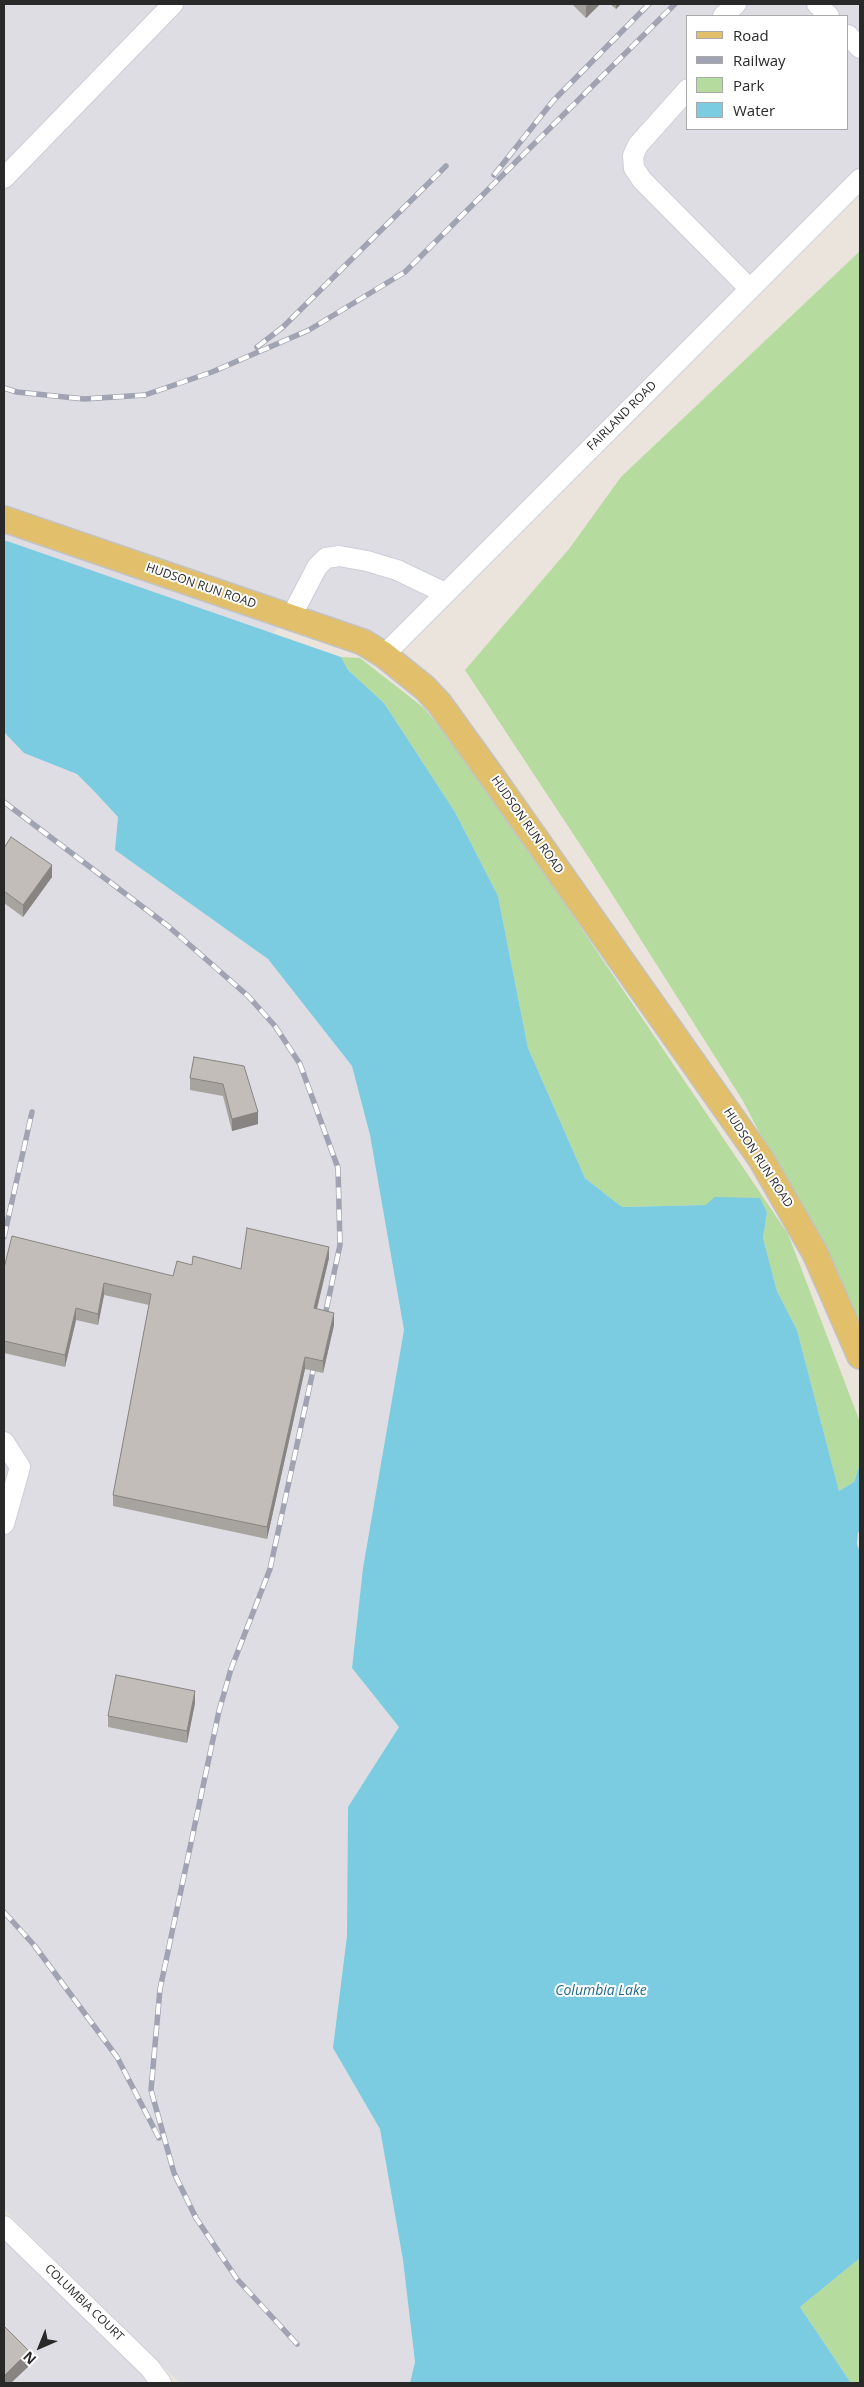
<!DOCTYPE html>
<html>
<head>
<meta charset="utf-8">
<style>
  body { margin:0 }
  #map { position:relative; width:864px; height:2387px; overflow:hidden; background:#eae4dd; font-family:"Open Sans",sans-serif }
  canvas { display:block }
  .frame { position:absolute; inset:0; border:5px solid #292929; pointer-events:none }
  .legend { position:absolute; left:686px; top:15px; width:162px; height:115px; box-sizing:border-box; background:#fff; border:1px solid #a9a9a9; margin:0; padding:6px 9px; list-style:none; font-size:15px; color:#292929 }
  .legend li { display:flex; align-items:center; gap:10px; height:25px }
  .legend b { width:25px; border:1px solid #a9a9a9 }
  .north { position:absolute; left:15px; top:2322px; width:50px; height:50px; -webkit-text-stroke:4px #fff; paint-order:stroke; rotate:224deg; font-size:14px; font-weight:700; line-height:20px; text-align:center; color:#292929 }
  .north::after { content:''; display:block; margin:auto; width:18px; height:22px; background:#292929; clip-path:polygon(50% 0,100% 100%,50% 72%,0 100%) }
</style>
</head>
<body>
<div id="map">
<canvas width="864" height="2387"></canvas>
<div class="frame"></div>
<ul class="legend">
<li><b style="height:6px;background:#e1bf6b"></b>Road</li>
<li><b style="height:6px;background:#a0a4b2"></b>Railway</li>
<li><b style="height:14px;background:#b6db9f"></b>Park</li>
<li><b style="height:14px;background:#7bcbe1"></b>Water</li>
</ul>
<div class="north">N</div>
</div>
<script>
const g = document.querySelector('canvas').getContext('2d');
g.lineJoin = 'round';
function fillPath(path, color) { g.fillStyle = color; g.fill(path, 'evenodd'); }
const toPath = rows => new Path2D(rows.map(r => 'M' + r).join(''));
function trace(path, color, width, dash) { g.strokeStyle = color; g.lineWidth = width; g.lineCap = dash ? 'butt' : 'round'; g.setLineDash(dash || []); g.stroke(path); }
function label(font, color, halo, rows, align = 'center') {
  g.font = font + ' "Open Sans",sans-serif'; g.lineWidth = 4; g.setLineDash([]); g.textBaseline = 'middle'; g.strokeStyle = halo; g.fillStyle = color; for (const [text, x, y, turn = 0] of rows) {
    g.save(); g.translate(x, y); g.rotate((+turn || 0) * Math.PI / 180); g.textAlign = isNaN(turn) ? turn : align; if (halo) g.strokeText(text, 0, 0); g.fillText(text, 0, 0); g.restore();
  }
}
fillPath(toPath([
  [4,4,860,4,860,179,384,655,291,617,93,790,118,817,115,850,268,959,352,1066,370,1135,404,1330,363,1568,352,1668,399,1727,348,1807,347,1936,333,2048,380,2129,403,2260,415,2363,410,2383,180,2383,4,2209],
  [688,16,848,16,848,129,688,129],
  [4,2226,161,2383,4,2383]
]), '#dedde3');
fillPath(toPath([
  [860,251,860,1326,743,1101,591,861,465,670,569,549,621,477],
  [341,657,360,658,424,708,471,765,788,1234,860,1422,860,1464,854,1482,839,1491,797,1330,777,1291,763,1238,767,1213,706,1205,622,1207,585,1178,528,1048,498,896,455,812,384,703,348,670],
  [860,2258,860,2383,851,2383,800,2307]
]), '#b6db9f');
fillPath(toPath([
  [4,540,341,657,348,670,384,703,455,812,498,896,528,1048,585,1178,622,1207,706,1205,715,1197,760,1198,767,1213,763,1238,777,1291,797,1330,839,1491,854,1482,860,1464,860,1533,858,1532,857,1544,860,1553,860,2258,800,2307,851,2383,410,2383,415,2362,403,2260,380,2129,333,2048,347,1936,348,1807,399,1727,352,1668,363,1568,404,1330,370,1135,352,1066,268,959,115,850,118,817,93,790,77,774,24,753,4,732]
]), '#7bcbe1');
const minor = toPath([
  [817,4,829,16],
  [723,16,736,4],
  [848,35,860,48],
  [688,89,638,145,633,156,634,168,642,180,750,289],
  [4,178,173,4],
  [291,617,317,567,326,558,339,556,367,561,397,570,445,593],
  [384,655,860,179],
  [4,1442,20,1467,4,1524],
  [4,2226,150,2368,161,2383]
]);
const major = toPath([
  [4,519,363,642,384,655,425,688,439,703,493,778,761,1159,815,1253,860,1356]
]);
trace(minor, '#cbcfd9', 22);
trace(major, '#c3c3c3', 28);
trace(minor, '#fff', 20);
trace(major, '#e1bf6b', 25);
const rail = toPath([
  [494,175,553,101,649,4],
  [257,347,283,327,446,166],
  [4,388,17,392,84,399,145,395,212,372,309,330,405,272,675,4],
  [4,802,168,926,248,996,275,1026,300,1064,338,1168,340,1245,323,1325],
  [4,1237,32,1112],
  [4,1912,34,1945,117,2057,159,2138],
  [297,2344,237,2279,196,2218,174,2173,151,2090,160,1989,219,1711,231,1669,270,1569,316,1357]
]);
trace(rail, '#a0a4b2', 5.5);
trace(rail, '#fff', 4, [11]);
fillPath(toPath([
  [572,4,600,4,586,18],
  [610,4,621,4,616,9],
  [4,848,52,877,23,917,4,903],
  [194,1057,258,1112,258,1124,232,1131,223,1096,190,1090,190,1078],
  [329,1258,317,1309,334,1325,323,1373,305,1369,267,1539,113,1506,113,1495,149,1305,104,1295,98,1325,76,1320,65,1367,4,1353,4,1268,173,1276,192,1265,241,1269],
  [195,1703,187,1743,108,1727,108,1716]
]), '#a7a39f');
fillPath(toPath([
  [588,4,600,4,586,18,586,6],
  [616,4,621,4,616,9],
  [52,865,52,877,23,917,23,905],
  [258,1112,258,1124,232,1131,232,1119],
  [329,1247,329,1258,314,1320,314,1308],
  [104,1283,104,1295,98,1325,98,1314],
  [76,1308,76,1320,65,1367,65,1355],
  [334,1313,334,1325,323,1373,323,1361],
  [305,1357,305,1369,267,1539,267,1527],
  [195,1691,195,1703,187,1743,187,1731],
  [29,2351,29,2366,11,2383,4,2383,4,2376]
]), '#888482');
const building = toPath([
  [11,837,52,865,23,905,4,891,4,848,11,837],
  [194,1057,244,1066,258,1112,232,1119,223,1084,190,1078,194,1057],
  [247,1228,329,1247,314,1308,334,1313,323,1361,305,1357,267,1527,113,1495,151,1294,104,1283,98,1314,76,1308,65,1355,4,1341,4,1268,12,1236,173,1276,177,1261,192,1265,193,1256,241,1269,247,1228],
  [116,1675,195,1691,187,1731,108,1716,116,1675],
  [4,2326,29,2351,4,2376,4,2326]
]);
fillPath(building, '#c2bdb9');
trace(building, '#888482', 1);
label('12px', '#292929', '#fff', [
  ["FAIRLAND ROAD",622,416,-45],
  ["HUDSON RUN ROAD",201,586,19],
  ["HUDSON RUN ROAD",527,825,55],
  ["HUDSON RUN ROAD",758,1158,57],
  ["COLUMBIA COURT",84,2303,44]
]);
label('italic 14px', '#1c6b8b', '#fff', [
  ["Columbia Lake",601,1991]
]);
</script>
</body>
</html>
